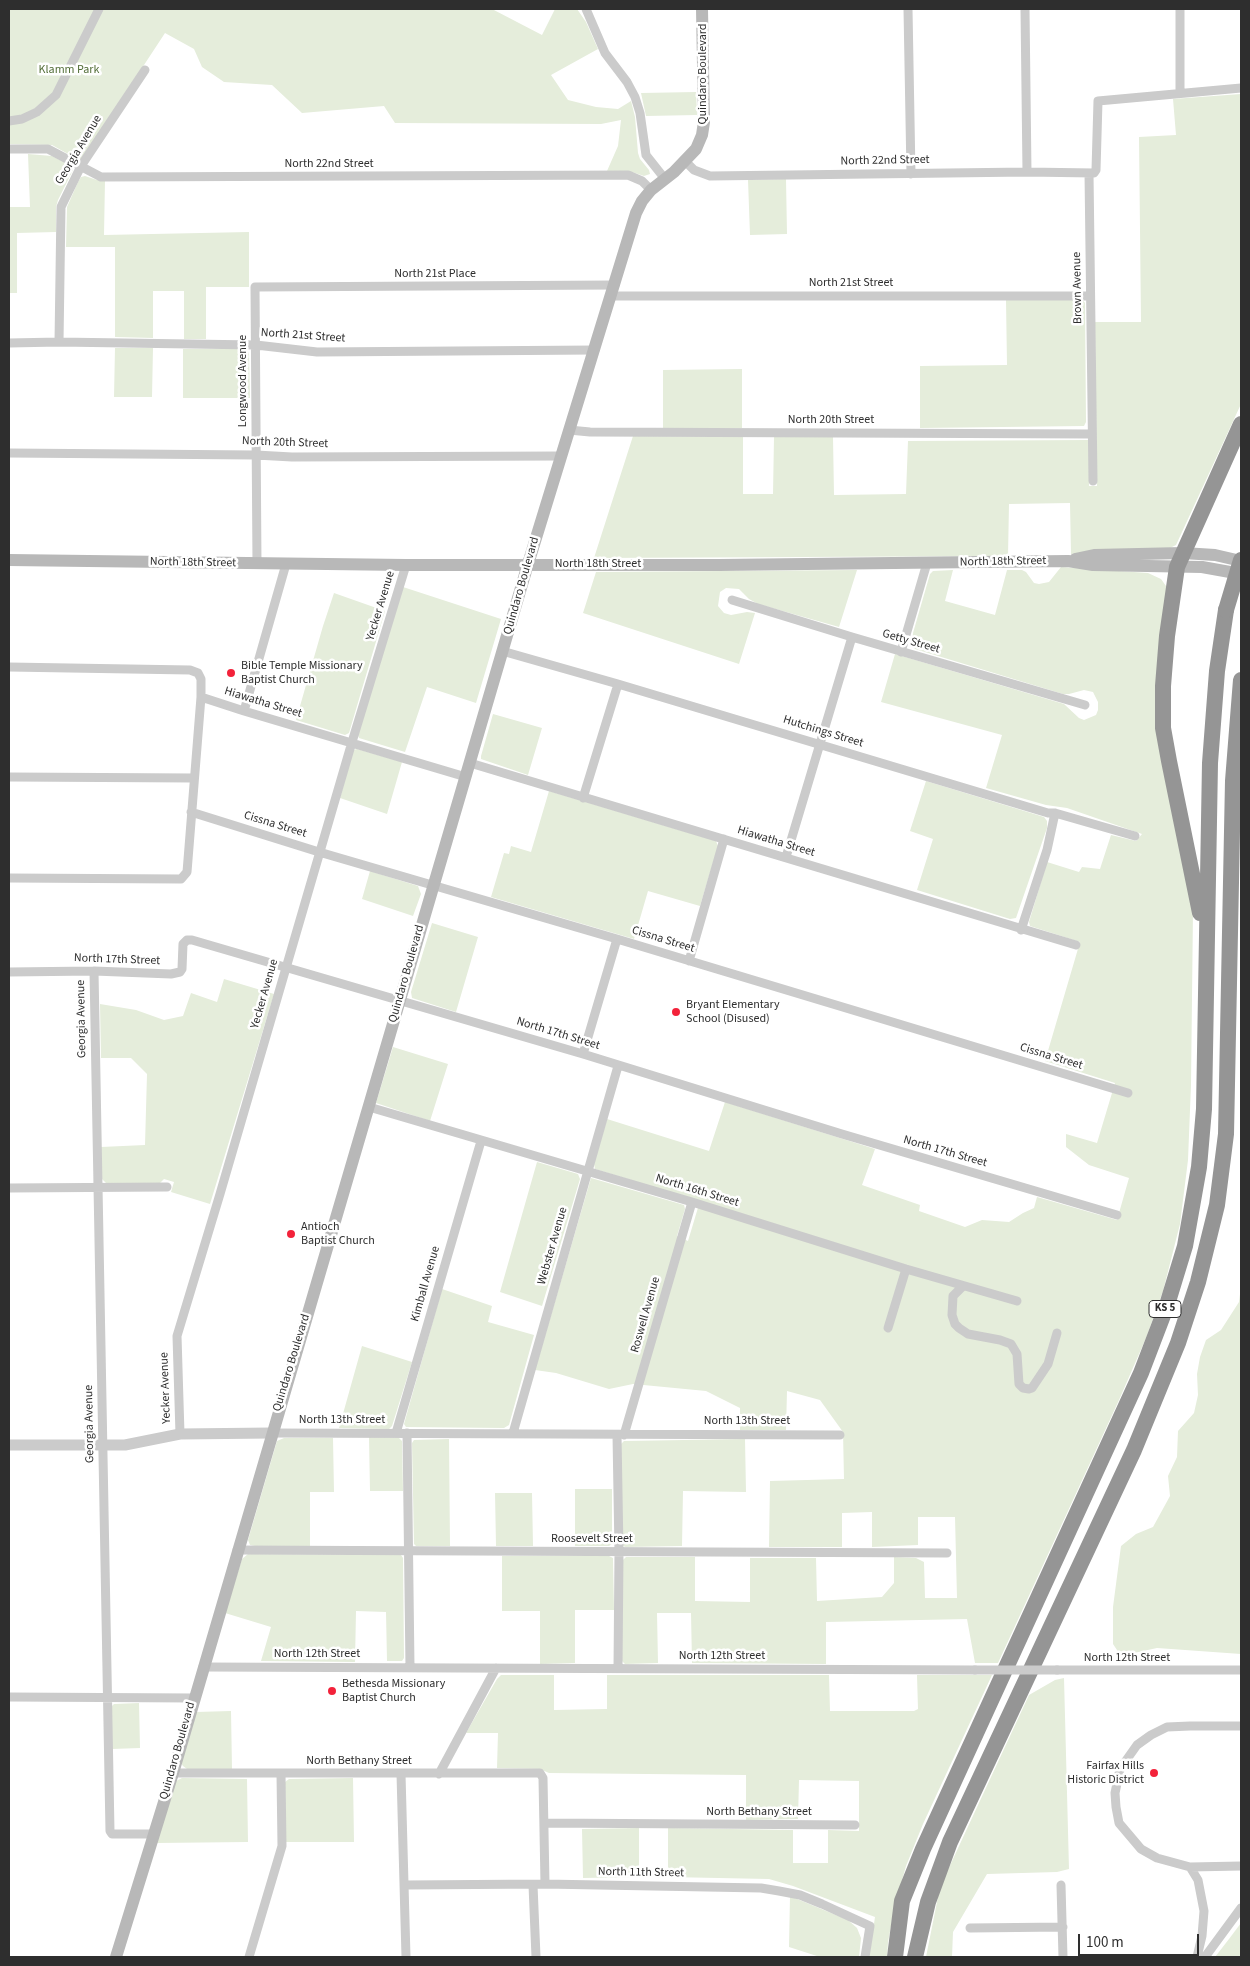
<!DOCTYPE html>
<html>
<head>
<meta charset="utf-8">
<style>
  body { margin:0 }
  #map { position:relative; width:1250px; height:1966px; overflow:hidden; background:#fff; font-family:"Source Sans 3",sans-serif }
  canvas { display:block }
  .frame { position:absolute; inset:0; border:10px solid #2e2e2e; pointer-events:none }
  .scale { position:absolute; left:1078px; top:1934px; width:121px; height:22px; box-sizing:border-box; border:2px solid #2e2e2e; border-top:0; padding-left:6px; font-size:15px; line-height:18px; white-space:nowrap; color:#2e2e2e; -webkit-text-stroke:4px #fff; paint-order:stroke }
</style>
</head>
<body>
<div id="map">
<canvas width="1250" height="1966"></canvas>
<div class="frame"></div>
<div class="scale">100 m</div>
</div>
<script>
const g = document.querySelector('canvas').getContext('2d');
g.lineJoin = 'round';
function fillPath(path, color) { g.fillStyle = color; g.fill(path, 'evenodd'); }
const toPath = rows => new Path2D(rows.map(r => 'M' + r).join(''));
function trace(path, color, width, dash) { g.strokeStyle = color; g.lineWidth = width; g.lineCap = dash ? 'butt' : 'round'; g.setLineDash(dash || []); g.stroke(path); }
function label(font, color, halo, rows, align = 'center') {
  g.font = font + ' "Source Sans 3",sans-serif'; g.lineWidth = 5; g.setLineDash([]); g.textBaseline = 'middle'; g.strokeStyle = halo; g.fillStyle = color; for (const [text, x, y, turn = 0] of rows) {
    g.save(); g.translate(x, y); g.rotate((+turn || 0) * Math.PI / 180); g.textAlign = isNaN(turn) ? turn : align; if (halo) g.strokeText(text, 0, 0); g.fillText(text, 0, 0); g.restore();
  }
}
fillPath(toPath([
  [9,9,492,9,542,35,555,9,577,9,586,22,598,49,551,75,568,100,596,107,618,109,631,101,635,117,638,153,640,159,649,170,650,174,644,176,632,172,607,171,618,146,621,120,601,124,395,123,384,106,302,113,272,85,224,82,202,67,194,49,165,33,85,155,81,159,77,159,52,145,9,144],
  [696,92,697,115,646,116,641,93],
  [1241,94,1241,404,1176,545,1168,549,1071,554,1070,503,1009,504,1008,556,594,558,633,436,743,437,743,494,773,494,774,437,833,437,834,495,906,494,908,441,1089,440,1089,486,1097,486,1095,322,1141,322,1139,137,1176,135,1173,99],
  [28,154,52,156,72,166,73,170,58,200,56,207,56,232,17,233,17,293,9,293,9,207,30,207],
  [85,176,97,180,105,180,104,235,249,232,249,287,206,287,206,339,184,339,184,291,153,291,153,338,115,337,115,247,66,247,67,207,78,182,81,177],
  [786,179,787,234,750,235,748,180],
  [1006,300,1083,300,1085,303,1086,422,1084,426,920,428,920,366,1007,365],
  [115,348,153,348,152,397,114,397],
  [183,349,246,349,249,353,250,398,183,398],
  [742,369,742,428,663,428,663,370],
  [1061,567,1148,573,1161,579,1166,586,1168,593,1159,663,1193,910,1191,1085,1188,1160,1180,1224,1163,1291,1146,1338,1119,1400,998,1663,975,1663,967,1619,826,1622,826,1664,692,1663,691,1613,657,1613,658,1663,625,1664,622,1661,622,1561,626,1557,695,1557,695,1601,750,1602,750,1558,816,1558,817,1601,882,1597,894,1583,894,1557,916,1558,924,1562,925,1598,957,1598,955,1517,918,1517,918,1545,872,1547,872,1512,842,1513,842,1547,769,1547,770,1481,844,1479,843,1432,820,1400,787,1391,786,1430,740,1430,740,1408,706,1391,633,1384,609,1389,556,1373,535,1370,591,1178,684,1205,685,1209,677,1236,688,1241,700,1201,595,1169,594,1164,607,1119,709,1151,725,1102,875,1149,862,1185,920,1205,919,1211,965,1227,982,1220,1009,1222,1023,1213,1034,1208,1037,1197,1117,1220,1129,1178,1089,1165,1066,1147,1066,1134,1097,1143,1115,1083,1045,1061,1080,942,1030,926,1029,922,1047,862,1079,872,1082,867,1100,869,1111,835,1136,841,1142,834,1067,808,1046,805,986,788,1002,735,881,702,895,654,1064,704,1079,718,1084,720,1096,715,1098,710,1098,702,1093,692,1084,690,1069,694,1063,694,915,649,912,645,913,633,930,574,933,571,953,570,945,601,995,615,1007,570,1022,570,1026,572,1034,583,1039,584,1049,582],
  [857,570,839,627,758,604,749,599,739,589,726,588,720,592,718,606,724,613,731,615,747,612,755,613,739,664,583,613,596,572],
  [403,587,501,619,476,703,427,687,405,752,359,738,358,735],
  [334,593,385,611,349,733,345,735,296,720,323,626],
  [493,714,542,728,528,775,481,759,481,756],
  [357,749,402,762,387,814,340,798,353,750],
  [926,781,1044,817,1047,821,1047,828,1016,918,1010,919,917,890,933,839,910,831],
  [549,791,716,841,718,846,700,906,648,891,634,939,491,897,504,853,509,854,511,846,531,852],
  [370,871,418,886,421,894,413,916,362,899],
  [432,923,478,937,456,1012,412,998,411,992],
  [224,979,274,994,210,1204,171,1192,174,1182,164,1179,160,1183,106,1183,102,1179,101,1147,145,1145,147,1074,131,1058,101,1058,100,1004,136,1010,164,1020,183,1016,191,993,217,1002],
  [393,1047,448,1064,430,1121,376,1103],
  [537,1162,578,1174,580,1179,542,1306,500,1292],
  [1241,1286,1241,1654,1157,1648,1134,1653,1119,1653,1113,1644,1113,1607,1121,1546,1136,1534,1153,1527,1170,1496,1168,1476,1177,1457,1178,1431,1194,1413,1198,1395,1197,1374,1200,1357,1206,1340,1221,1330,1239,1302],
  [442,1289,492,1306,488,1322,534,1335,509,1425,504,1428,406,1427,404,1424],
  [362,1346,412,1362,392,1426,389,1429,339,1428],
  [369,1437,399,1438,402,1441,403,1491,370,1491],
  [284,1438,333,1438,334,1492,310,1492,310,1547,255,1546,250,1545,248,1540,277,1441],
  [449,1439,450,1546,416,1546,414,1544,412,1443,414,1440],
  [745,1439,746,1492,683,1491,682,1546,625,1547,622,1545,621,1444,624,1441],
  [575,1489,612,1489,612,1544,609,1546,575,1546],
  [495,1493,532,1493,533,1546,496,1546],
  [248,1554,401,1555,403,1558,404,1658,402,1661,387,1661,386,1612,356,1611,355,1662,261,1661,271,1627,225,1613,242,1559],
  [502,1556,609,1556,613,1558,614,1610,575,1610,575,1663,540,1664,540,1611,502,1611],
  [501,1675,554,1675,554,1710,607,1709,607,1675,829,1675,830,1711,914,1711,918,1709,917,1675,992,1675,923,1824,906,1866,895,1905,888,1942,887,1957,869,1957,875,1917,793,1886,769,1879,668,1877,668,1828,793,1830,793,1863,828,1863,828,1830,859,1831,859,1781,799,1780,798,1819,746,1820,746,1775,549,1773,540,1769,497,1768,498,1733,466,1733,497,1679],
  [1064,1678,1069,1869,1057,1872,987,1874,953,1932,952,1957,926,1957,940,1887,1029,1695,1055,1680],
  [139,1703,140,1748,112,1749,112,1706,114,1704],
  [231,1711,232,1769,187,1769,183,1766,181,1763,196,1712],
  [182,1778,247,1779,248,1842,156,1843,176,1781],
  [353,1778,354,1842,286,1842,285,1782,289,1779],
  [639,1828,639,1877,583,1878,582,1829],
  [790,1896,848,1920,857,1928,861,1938,859,1957,820,1957,789,1947],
  [1241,1923,1241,1957,1215,1957,1229,1939]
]), '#e5eddb');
trace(toPath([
  [586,9,605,53,627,82,635,97,640,113,646,155,665,179],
  [908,9,911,174],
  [1025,9,1027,172],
  [1180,93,1180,9],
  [9,121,22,119,37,112,56,95,99,9],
  [9,149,48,149,101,177,628,175,642,181,651,190],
  [685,161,694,170,710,176,1027,172,1094,173,1096,170,1098,101,1241,88],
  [1089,173,1093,481],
  [612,296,1090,296],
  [59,342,61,207,81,166,145,70],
  [9,343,59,342,256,345,317,352,595,350],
  [569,430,590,432,1092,434],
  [9,453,256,455,292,457,561,456],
  [257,564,255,287,615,285],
  [732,600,852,637,1085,705],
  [502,651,618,684,1048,813,1055,813,1135,836],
  [901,652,927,563],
  [9,667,190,670,198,673,201,679,201,697,187,872,181,879,9,878],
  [201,697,244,711,466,777],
  [244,711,286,564],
  [470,763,1076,945],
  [9,777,194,778],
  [583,798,618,684],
  [191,812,319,852,617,939,1128,1093],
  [786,857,852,637],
  [1021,930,1047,850,1055,813],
  [689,961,724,839],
  [94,971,110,1831,112,1834,153,1834],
  [9,972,94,971,171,974,180,972,182,969,183,944,187,940,192,940,583,1054,842,1134,1117,1215],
  [583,1054,617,939],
  [369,1107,692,1202,906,1269,1017,1301],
  [9,1188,167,1187],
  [963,1286,953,1296,952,1315,955,1324,959,1328,968,1334,1000,1340,1011,1344,1017,1354,1019,1384,1023,1388,1029,1389,1032,1388,1048,1364,1057,1333],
  [888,1328,906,1269],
  [271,1433,840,1435],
  [396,1433,481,1141],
  [407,1433,410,1667],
  [513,1433,618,1066],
  [180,1434,177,1336,220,1194,352,742,406,565],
  [617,1435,619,1552,618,1668],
  [624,1435,692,1202],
  [237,1550,947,1553],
  [203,1667,975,1670],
  [1057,1670,1241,1670],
  [9,1697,194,1698],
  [1241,1726,1190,1726,1167,1727,1151,1735,1137,1745,1120,1769,1115,1793,1116,1807,1119,1823,1141,1849,1157,1858,1190,1867,1241,1866],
  [173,1773,540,1773,543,1778,545,1884],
  [401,1774,406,1957],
  [439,1774,496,1668],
  [544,1823,855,1825],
  [1190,1867,1198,1880,1204,1911,1202,1936,1197,1957],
  [405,1885,545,1884,761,1888,779,1891,800,1895,822,1904,870,1926,865,1957],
  [533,1885,536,1957],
  [1061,1885,1063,1957],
  [970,1928,1063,1927],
  [249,1957,282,1846,281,1774],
  [1205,1957,1241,1908]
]), '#cbcbcb', 9);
trace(toPath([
  [9,1445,125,1445,180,1434,271,1433]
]), '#cbcbcb', 11);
trace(toPath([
  [1075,559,1094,555,1183,553,1215,555,1241,561],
  [9,560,406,565,719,565,1068,561,1093,565,1202,567,1241,574],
  [116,1957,173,1773,528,564,636,213,642,201,651,190,674,172,696,149,702,135,704,122,702,9]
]), '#b8b8b8', 12);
trace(toPath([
  [1200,913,1169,761,1163,728,1163,686,1167,636,1177,567,1241,424],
  [895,1957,902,1901,923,1849,1141,1373,1167,1305,1185,1246,1199,1167,1204,1109,1210,763,1217,671,1226,610],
  [915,1957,928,1902,950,1842,1134,1450,1178,1343,1198,1282,1217,1205,1226,1134,1233,781,1241,680]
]), '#959595', 16);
trace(toPath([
  [975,1670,1057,1670]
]), '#cbcbcb', 9);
trace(toPath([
  [1226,610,1241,560]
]), '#959595', 16);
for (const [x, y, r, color] of [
  [231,673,5,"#f3223a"],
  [676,1012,5,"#f3223a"],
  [291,1234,5,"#f3223a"],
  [332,1691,5,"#f3223a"],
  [1154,1773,5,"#f3223a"]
]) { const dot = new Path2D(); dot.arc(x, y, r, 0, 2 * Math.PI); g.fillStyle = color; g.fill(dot); trace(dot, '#fff', 2); }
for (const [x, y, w] of [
  [1165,1309,32]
]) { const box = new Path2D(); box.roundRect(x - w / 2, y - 8.5, w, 17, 4); g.fillStyle = '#fff'; g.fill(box); trace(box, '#2e2e2e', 1); }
label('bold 11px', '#2e2e2e', null, [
  ["KS 5",1165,1309]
]);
label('12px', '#536e38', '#fff', [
  ["Klamm Park",69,70]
]);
label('12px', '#2e2e2e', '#fff', [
  ["Quindaro Boulevard",703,74,-90],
  ["Georgia Avenue",79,150,-59],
  ["North 22nd Street",885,161,-1],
  ["North 22nd Street",329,164],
  ["North 21st Place",435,274],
  ["North 21st Street",851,283],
  ["Brown Avenue",1078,288,-91],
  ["North 21st Street",303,336,4],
  ["Longwood Avenue",243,381,-90],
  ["North 20th Street",831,420],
  ["North 20th Street",285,443,2],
  ["North 18th Street",1003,562,-1],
  ["North 18th Street",193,563,1],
  ["North 18th Street",598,564],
  ["Quindaro Boulevard",522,586,-74],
  ["Yecker Avenue",381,606,-73],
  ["Getty Street",911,642,16],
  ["Hiawatha Street",263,703,17],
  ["Hutchings Street",823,732,17],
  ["Cissna Street",275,825,17],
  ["Hiawatha Street",776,842,17],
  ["Cissna Street",663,940,17],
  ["North 17th Street",117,960,2],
  ["Quindaro Boulevard",407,974,-74],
  ["Yecker Avenue",265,994,-74],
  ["Georgia Avenue",82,1019,-91],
  ["North 17th Street",558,1034,17],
  ["Cissna Street",1051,1057,17],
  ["North 17th Street",945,1152,16],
  ["North 16th Street",697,1191,17],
  ["Webster Avenue",553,1246,-74],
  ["Kimball Avenue",426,1284,-74],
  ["Roswell Avenue",646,1315,-74],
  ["Quindaro Boulevard",292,1363,-73],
  ["Yecker Avenue",166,1388,-92],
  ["North 13th Street",342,1420],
  ["North 13th Street",747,1421],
  ["Georgia Avenue",90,1424,-91],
  ["Roosevelt Street",592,1539],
  ["North 12th Street",317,1654],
  ["North 12th Street",722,1656],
  ["North 12th Street",1127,1658],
  ["Quindaro Boulevard",178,1751,-74],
  ["North Bethany Street",359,1761],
  ["North Bethany Street",759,1812],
  ["North 11th Street",641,1873,1]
]);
label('12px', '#2e2e2e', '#fff', [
  ["Bible Temple Missionary",241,666],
  ["Baptist Church",241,680],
  ["Bryant Elementary",686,1005],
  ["School (Disused)",686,1019],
  ["Antioch",301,1227],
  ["Baptist Church",301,1241],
  ["Bethesda Missionary",342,1684],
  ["Baptist Church",342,1698],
  ["Fairfax Hills",1144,1766,"right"],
  ["Historic District",1144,1780,"right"]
], 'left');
</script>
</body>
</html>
